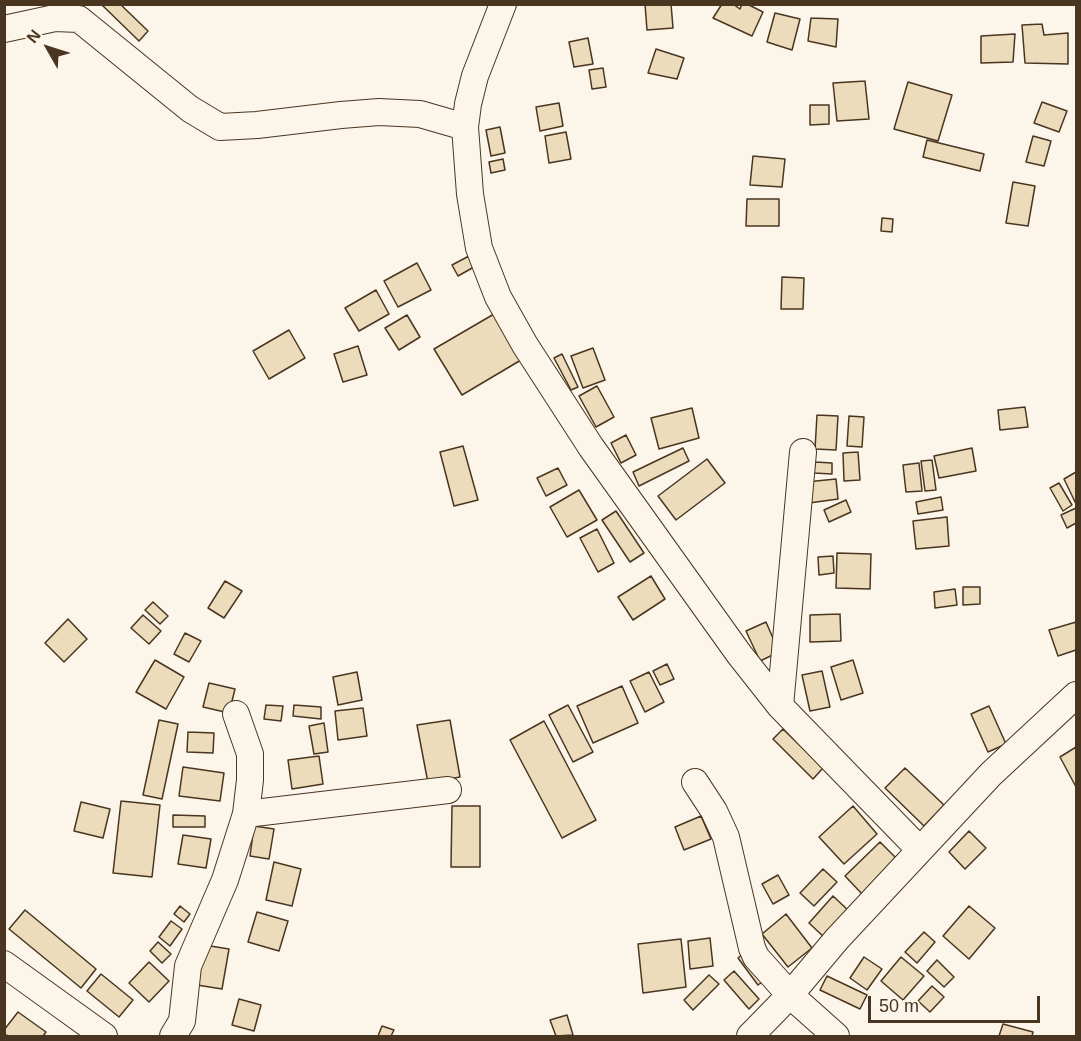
<!DOCTYPE html>
<html>
<head>
<meta charset="utf-8">
<style>
  body { margin:0 }
  #map { position:relative; width:1081px; height:1041px; overflow:hidden; background:#fbf6e9; font-family:Helvetica,sans-serif }
  canvas { display:block }
  .frame { position:absolute; inset:0; border:6px solid #4a3520; pointer-events:none }
  .north { position:absolute; left:18px; top:18px; width:60px; height:60px; -webkit-text-stroke:4px #fbf6e9; paint-order:stroke; rotate:309deg; font-size:16px; font-weight:700; line-height:24px; text-align:center; color:#4a3520 }
  .north::after { content:''; display:block; margin:auto; width:21px; height:27px; background:#4a3520; clip-path:polygon(50% 0,100% 100%,50% 72%,0 100%) }
  .scale { position:absolute; left:868px; top:996px; width:172px; height:27px; box-sizing:border-box; border:3px solid #4a3520; border-top:0; padding-left:8px; font-size:18px; line-height:21px; white-space:nowrap; color:#4a3520; -webkit-text-stroke:4px #fbf6e9; paint-order:stroke }
</style>
</head>
<body>
<div id="map">
<canvas width="1081" height="1041"></canvas>
<div class="frame"></div>
<div class="north">N</div>
<div class="scale">50 m</div>
</div>
<script>
const g = document.querySelector('canvas').getContext('2d');
g.lineJoin = 'round';
function fillPath(path, color) { g.fillStyle = color; g.fill(path, 'evenodd'); }
const toPath = rows => new Path2D(rows.map(r => 'M' + r).join(''));
function trace(path, color, width, dash) { g.strokeStyle = color; g.lineWidth = width; g.lineCap = dash ? 'butt' : 'round'; g.setLineDash(dash || []); g.stroke(path); }
const building = toPath([
  [101,4,120,4,148,31,139,41,101,4],
  [645,4,671,4,673,28,647,30,645,4],
  [722,4,733,4,740,9,742,4,747,4,763,12,752,36,713,18,722,4],
  [775,13,800,19,792,50,767,42,775,13],
  [811,18,838,19,836,47,808,41,811,18],
  [1042,24,1044,35,1068,33,1068,64,1025,63,1022,25,1042,24],
  [1015,34,1013,62,981,63,981,36,1015,34],
  [588,38,593,64,574,67,569,42,588,38],
  [656,49,684,58,677,79,648,73,656,49],
  [603,68,606,87,592,89,589,70,603,68],
  [865,81,869,119,837,121,833,83,865,81],
  [908,82,952,95,938,141,894,129,908,82],
  [1042,102,1067,111,1059,132,1034,123,1042,102],
  [559,103,563,126,540,131,536,107,559,103],
  [810,105,829,105,829,124,810,125,810,105],
  [500,127,505,153,491,156,486,130,500,127],
  [566,132,571,159,549,163,545,136,566,132],
  [1033,136,1051,141,1044,166,1026,162,1033,136],
  [927,140,984,154,980,171,923,157,927,140],
  [753,156,785,159,782,187,750,185,753,156],
  [503,159,505,170,491,173,489,162,503,159],
  [1013,182,1035,186,1028,226,1006,223,1013,182],
  [747,199,779,199,779,226,746,226,747,199],
  [882,218,893,219,892,232,881,231,882,218],
  [469,256,474,267,458,276,452,265,469,256],
  [417,263,431,290,398,307,384,281,417,263],
  [782,277,804,278,803,309,781,309,782,277],
  [376,290,389,314,359,331,345,308,376,290],
  [494,314,521,360,462,395,434,349,494,314],
  [407,315,420,337,399,350,385,328,407,315],
  [289,330,305,358,269,379,253,351,289,330],
  [358,346,367,375,343,382,334,354,358,346],
  [593,348,605,380,583,388,571,356,593,348],
  [562,354,578,387,571,390,554,358,562,354],
  [597,386,614,417,596,427,579,396,597,386],
  [1025,407,1028,427,1000,430,998,410,1025,407],
  [692,408,699,438,659,449,651,418,692,408],
  [817,415,838,416,836,450,815,449,817,415],
  [849,416,864,417,862,447,847,446,849,416],
  [626,435,636,455,621,463,611,443,626,435],
  [463,446,478,500,454,506,440,452,463,446],
  [683,448,689,461,639,486,633,472,683,448],
  [972,448,976,471,939,478,934,456,972,448],
  [858,452,860,480,844,481,843,453,858,452],
  [707,459,725,483,676,520,658,496,707,459],
  [932,460,936,490,925,491,921,461,932,460],
  [815,462,832,463,832,474,814,473,815,462],
  [919,463,922,491,906,492,903,465,919,463],
  [558,468,567,485,546,496,537,478,558,468],
  [1076,472,1076,504,1064,479,1076,472],
  [836,479,838,499,809,503,806,482,836,479],
  [1059,483,1072,505,1063,511,1050,488,1059,483],
  [579,490,597,520,567,537,550,507,579,490],
  [941,497,943,510,918,514,916,502,941,497],
  [846,500,851,512,829,522,824,510,846,500],
  [1076,508,1076,523,1067,528,1061,515,1076,508],
  [616,511,644,553,630,562,602,520,616,511],
  [947,517,949,546,916,549,913,521,947,517],
  [597,529,614,563,598,572,580,538,597,529],
  [837,553,871,554,870,589,836,588,837,553],
  [833,556,834,573,819,575,818,557,833,556],
  [651,576,665,599,633,620,618,597,651,576],
  [225,581,242,591,224,618,208,608,225,581],
  [963,587,980,587,980,604,963,605,963,587],
  [955,589,957,605,935,608,934,592,955,589],
  [153,602,168,616,160,624,145,610,153,602],
  [840,614,841,641,810,642,810,615,840,614],
  [143,615,161,631,149,644,131,628,143,615],
  [68,619,87,639,64,662,45,643,68,619],
  [766,622,779,652,760,661,746,631,766,622],
  [1076,622,1076,650,1058,656,1049,630,1076,622],
  [185,633,201,641,189,662,174,654,185,633],
  [155,660,184,677,166,709,136,692,155,660],
  [853,660,863,693,841,700,831,667,853,660],
  [667,664,674,679,660,685,653,671,667,664],
  [822,671,830,707,810,711,802,675,822,671],
  [357,672,362,700,338,705,333,677,357,672],
  [649,672,664,702,645,712,630,681,649,672],
  [209,683,235,689,229,713,203,707,209,683],
  [622,686,638,723,593,743,577,706,622,686],
  [266,705,283,706,281,721,264,719,266,705],
  [294,705,321,707,321,719,293,716,294,705],
  [568,705,593,752,573,762,549,715,568,705],
  [989,706,1006,744,988,752,971,714,989,706],
  [363,708,367,736,338,740,335,711,363,708],
  [159,720,178,724,162,799,143,795,159,720],
  [450,720,460,777,428,783,417,725,450,720],
  [544,721,596,820,562,838,510,740,544,721],
  [324,723,328,752,314,754,309,726,324,723],
  [783,729,823,768,813,779,773,739,783,729],
  [188,732,214,733,213,753,187,752,188,732],
  [1076,747,1076,787,1060,757,1076,747],
  [319,756,323,784,292,789,288,760,319,756],
  [183,767,224,773,220,801,179,796,183,767],
  [905,768,944,805,924,826,885,788,905,768],
  [121,801,160,805,152,877,113,873,121,801],
  [81,802,110,809,103,838,74,831,81,802],
  [452,806,480,806,480,867,451,867,452,806],
  [853,806,877,834,844,864,819,837,853,806],
  [173,815,205,816,205,827,173,827,173,815],
  [701,816,711,839,684,850,675,827,701,816],
  [254,826,274,829,269,859,250,856,254,826],
  [969,831,986,848,965,869,949,852,969,831],
  [183,835,211,839,206,868,178,864,183,835],
  [880,842,899,861,863,895,845,876,880,842],
  [274,862,301,869,292,906,266,900,274,862],
  [823,869,837,882,814,906,800,893,823,869],
  [778,875,789,895,773,904,762,884,778,875],
  [833,896,850,912,826,939,809,923,833,896],
  [180,906,190,914,184,922,174,914,180,906],
  [969,906,995,928,969,959,943,936,969,906],
  [25,910,96,969,81,988,9,929,25,910],
  [257,912,288,921,279,951,248,942,257,912],
  [786,914,812,948,788,967,762,934,786,914],
  [171,921,182,929,170,946,159,937,171,921],
  [924,932,935,942,917,963,905,952,924,932],
  [710,938,713,966,690,969,688,941,710,938],
  [681,939,686,987,643,993,638,944,681,939],
  [158,942,171,954,162,963,150,951,158,942],
  [204,945,229,949,222,989,197,985,204,945],
  [745,952,766,979,758,985,738,958,745,952],
  [864,957,882,969,867,990,850,978,864,957],
  [901,957,924,976,903,1000,881,981,901,957],
  [937,960,954,977,944,987,927,971,937,960],
  [149,962,169,981,149,1002,129,983,149,962],
  [734,971,759,999,749,1009,724,980,734,971],
  [101,974,133,1000,119,1017,87,991,101,974],
  [709,975,719,984,693,1010,684,1000,709,975],
  [827,976,867,995,860,1009,820,990,827,976],
  [932,986,944,997,930,1012,918,1001,932,986],
  [239,999,261,1005,254,1031,232,1025,239,999],
  [18,1012,46,1032,43,1036,8,1036,4,1034,4,1030,18,1012],
  [567,1015,573,1035,556,1036,550,1020,567,1015],
  [1003,1024,1033,1032,1032,1036,999,1036,1003,1024],
  [382,1026,394,1030,391,1036,378,1036,382,1026]
]);
fillPath(building, '#ecdcbc');
trace(building, '#4a3520', 1.5);
const minor = toPath([
  [503,4,475,76,468,104,465,127,470,194,479,248,498,297,525,345,591,447,739,654,780,706,920,850],
  [4,29,55,18,79,19,190,109,220,127,257,125,341,115,379,112,420,114,465,127],
  [780,706,803,452],
  [695,782,714,811,726,837,752,948,756,957,790,995,836,1036],
  [246,814,448,790],
  [4,964,104,1036],
  [173,1036,182,1021,188,966,225,880,246,814,250,780,250,754,236,714],
  [750,1036,790,995,837,939,991,774,1076,695]
]);
trace(minor, '#4a3520', 28);
trace(minor, '#fbf6e9', 26);
</script>
</body>
</html>
